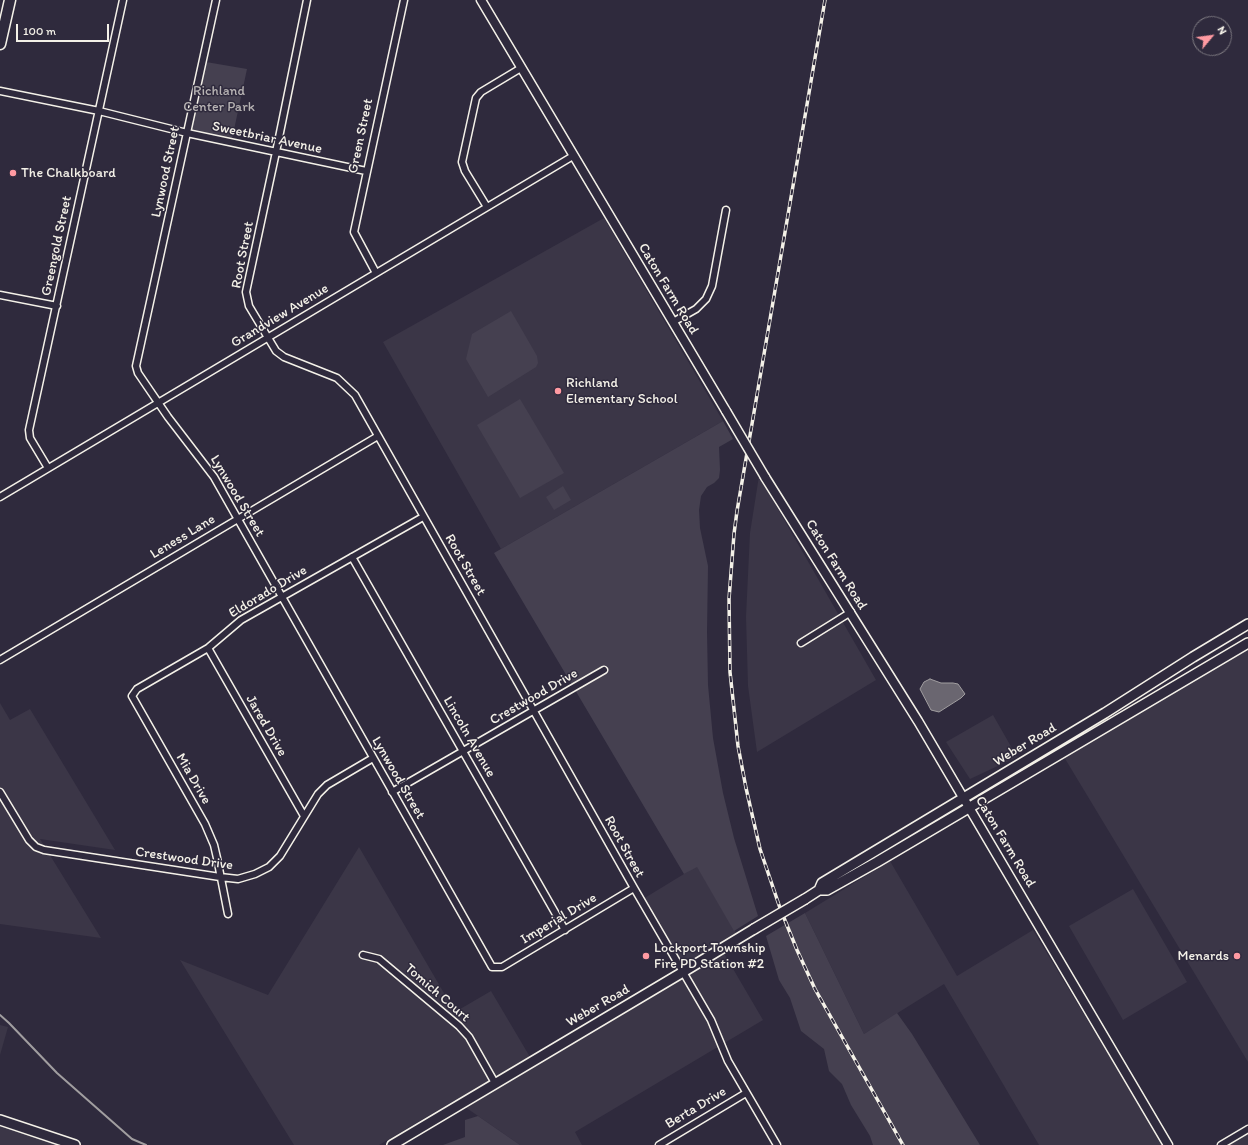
<!DOCTYPE html>
<html>
<head>
<meta charset="utf-8">
<style>
  body { margin:0 }
  #map { position:relative; width:1248px; height:1145px; overflow:hidden; background:#2f2a3d; font-family:Itim,sans-serif }
  canvas { display:block }
  .north { position:absolute; left:1192px; top:16px; width:40px; height:40px; box-sizing:border-box; background:#2f2a3d; border:1px solid #7e7a81; border-radius:50%; rotate:61deg; font-size:11px; font-weight:700; line-height:16px; text-align:center; color:#f4f1e8 }
  .north::after { content:''; display:block; margin:auto; width:14px; height:18px; background:#ff9aa2; clip-path:polygon(50% 0,100% 100%,50% 72%,0 100%) }
  .scale { position:absolute; left:16px; top:24px; width:93px; height:18px; box-sizing:border-box; border:2px solid #f4f1e8; border-top:0; padding-left:5px; font-size:12px; line-height:14px; white-space:nowrap; color:#f4f1e8; -webkit-text-stroke:3px #2f2a3d; paint-order:stroke }
</style>
</head>
<body>
<div id="map">
<canvas width="1248" height="1145"></canvas>
<div class="north">N</div>
<div class="scale">100 m</div>
</div>
<script>
const g = document.querySelector('canvas').getContext('2d');
g.lineJoin = 'round';
function fillPath(path, color) { g.fillStyle = color; g.fill(path, 'evenodd'); }
const toPath = rows => new Path2D(rows.map(r => 'M' + r).join(''));
function trace(path, color, width, dash) { g.strokeStyle = color; g.lineWidth = width; g.lineCap = dash ? 'butt' : 'round'; g.setLineDash(dash || []); g.stroke(path); }
function label(font, color, halo, rows, align = 'center') {
  g.font = font + ' Itim,sans-serif'; g.lineWidth = 3; g.setLineDash([]); g.textBaseline = 'middle'; g.strokeStyle = halo; g.fillStyle = color; for (const [text, x, y, turn = 0] of rows) {
    g.save(); g.translate(x, y); g.rotate((+turn || 0) * Math.PI / 180); g.textAlign = isNaN(turn) ? turn : align; if (halo) g.strokeText(text, 0, 0); g.fillText(text, 0, 0); g.restore();
  }
}
fillPath(toPath([
  [604,218,723,421,501,549,383,342],
  [759,476,876,680,757,752,748,686,746,617,750,533],
  [1248,649,1248,1062,1064,757],
  [0,703,10,720,30,709,115,850,40,839,101,938,0,924],
  [993,715,1017,757,970,779,946,742],
  [359,847,455,1012,491,991,533,1062,722,950,763,1020,575,1132,582,1145,520,1145,455,1100,379,1145,294,1145,180,960,268,995],
  [890,861,957,976,1033,930,1163,1145,1039,1145,944,984,864,1034,805,913],
  [697,866,738,936,684,970,643,899],
  [1133,889,1187,982,1123,1020,1069,926],
  [0,1025,8,1027,0,1055],
  [0,1122,70,1145,0,1145],
  [1248,1132,1248,1145,1226,1145]
]), '#3b3647');
fillPath(toPath([
  [206,62,247,69,232,139,192,129],
  [511,311,537,356,538,363,536,367,488,397,466,359,472,334],
  [520,399,564,473,520,498,477,425],
  [723,421,733,439,719,447,720,470,719,478,714,483,707,487,701,496,699,510,700,528,708,566,707,632,708,685,713,738,723,793,734,838,758,916,734,931,697,867,684,874,494,553],
  [563,486,571,500,554,510,546,497],
  [805,913,864,1034,897,1013,912,1034,980,1145,873,1145,870,1136,851,1105,842,1084,829,1071,824,1049,801,1031,790,998,779,980,766,936],
  [478,1116,520,1145,443,1145,465,1137,465,1120]
]), '#454050');
const water = toPath([
  [930,679,941,683,953,683,958,684,965,694,961,698,939,712,931,710,920,689,924,682,930,679]
]);
fillPath(water, '#6a6670');
trace(water, '#a19ea0', 1);
trace(toPath([
  [0,1015,9,1023,57,1073,132,1139,146,1145]
]), '#a19ea0', 2);
const minor = toPath([
  [216,0,136,366,138,373,168,417,214,477,492,967,502,967,634,888],
  [307,0,276,152,246,292,249,306,276,351,284,357,337,378,355,395,634,888,711,1020,728,1061,777,1145],
  [0,91,99,111,187,133,366,171],
  [487,207,465,171,462,162,476,98,481,92,521,68],
  [376,273,354,232,404,0],
  [0,295,57,306],
  [673,322,696,309,706,299,712,286,726,210],
  [48,468,30,438,29,430,123,0],
  [0,497,573,156],
  [352,557,565,930],
  [801,643,851,612],
  [208,648,304,816],
  [0,660,378,436],
  [0,792,29,840,36,847,44,850,220,877,238,879,255,874,269,867,280,856,318,794,327,785,373,758],
  [392,792,604,670],
  [228,914,217,858,214,845,205,824,132,696,137,689,208,648,241,620,423,517],
  [363,955,379,959,459,1026,469,1037,495,1083],
  [659,1145,746,1093],
  [1221,1145,1248,1129]
]);
const tertiary = toPath([
  [481,0,726,411],
  [765,477,918,721,1168,1145]
]);
const secondary = toPath([
  [819,890,827,890,877,862,1248,643],
  [805,899,819,890,822,883,1105,713,1193,657,1248,624],
  [0,1120,75,1145],
  [392,1145,683,972,754,929]
]);
const primary = toPath([
  [0,44,10,0]
]);
trace(minor, '#f4f1e8', 9);
trace(tertiary, '#f4f1e8', 11);
trace(secondary, '#f4f1e8', 12);
trace(primary, '#f4f1e8', 13);
trace(minor, '#2f2a3d', 6);
trace(tertiary, '#2f2a3d', 8);
trace(secondary, '#2f2a3d', 9);
trace(primary, '#2f2a3d', 10);
const rail = toPath([
  [825,0,737,511,734,534,729,599,730,672,738,746,746,788,760,849,780,908,797,950,815,989,903,1145]
]);
trace(rail, '#f4f1e8', 3.5);
trace(rail, '#2f2a3d', 2, [6]);
const tertiaryBridge = toPath([
  [726,411,765,477]
]);
const secondaryBridge = toPath([
  [754,929,805,899]
]);
trace(tertiaryBridge, '#f4f1e8', 11, []);
trace(secondaryBridge, '#f4f1e8', 12, []);
trace(tertiaryBridge, '#2f2a3d', 8);
trace(secondaryBridge, '#2f2a3d', 9);
for (const [x, y, r, color] of [
  [13,173,4,"#ff9aa2"],
  [558,391,4,"#ff9aa2"],
  [646,956,4,"#ff9aa2"],
  [1237,956,4,"#ff9aa2"]
]) { const dot = new Path2D(); dot.arc(x, y, r, 0, 2 * Math.PI); g.fillStyle = color; g.fill(dot); trace(dot, '#2f2a3d', 1.5); }
label('14px', '#b7b3b3', '#2f2a3d', [
  ["Richland",219,91],
  ["Center Park",219,107]
]);
label('14px', '#f4f1e8', '#2f2a3d', [
  ["Green Street",361,136,-78],
  ["Sweetbriar Avenue",267,138,12],
  ["Lynwood Street",166,172,-78],
  ["Greengold Street",57,246,-78],
  ["Root Street",243,255,-79],
  ["Caton Farm Road",668,289,59],
  ["Grandview Avenue",280,316,-31],
  ["Lynwood Street",237,496,59],
  ["Leness Lane",183,537,-31],
  ["Root Street",465,565,60],
  ["Caton Farm Road",836,565,58],
  ["Eldorado Drive",268,592,-31],
  ["Crestwood Drive",534,697,-30],
  ["Jared Drive",266,726,60],
  ["Lincoln Avenue",469,737,60],
  ["Weber Road",1025,745,-31],
  ["Lynwood Street",398,778,60],
  ["Mia Drive",193,779,60],
  ["Caton Farm Road",1005,842,59],
  ["Root Street",624,847,61],
  ["Crestwood Drive",184,859,8],
  ["Imperial Drive",559,919,-31],
  ["Tomich Court",437,993,41],
  ["Weber Road",598,1006,-30],
  ["Berta Drive",696,1108,-31]
]);
label('14px', '#f4f1e8', '#2f2a3d', [
  ["The Chalkboard",21,173],
  ["Richland",566,383],
  ["Elementary School",566,399],
  ["Lockport Township",654,948],
  ["Fire PD Station #2",654,964],
  ["Menards",1229,956,"right"]
], 'left');
</script>
</body>
</html>
